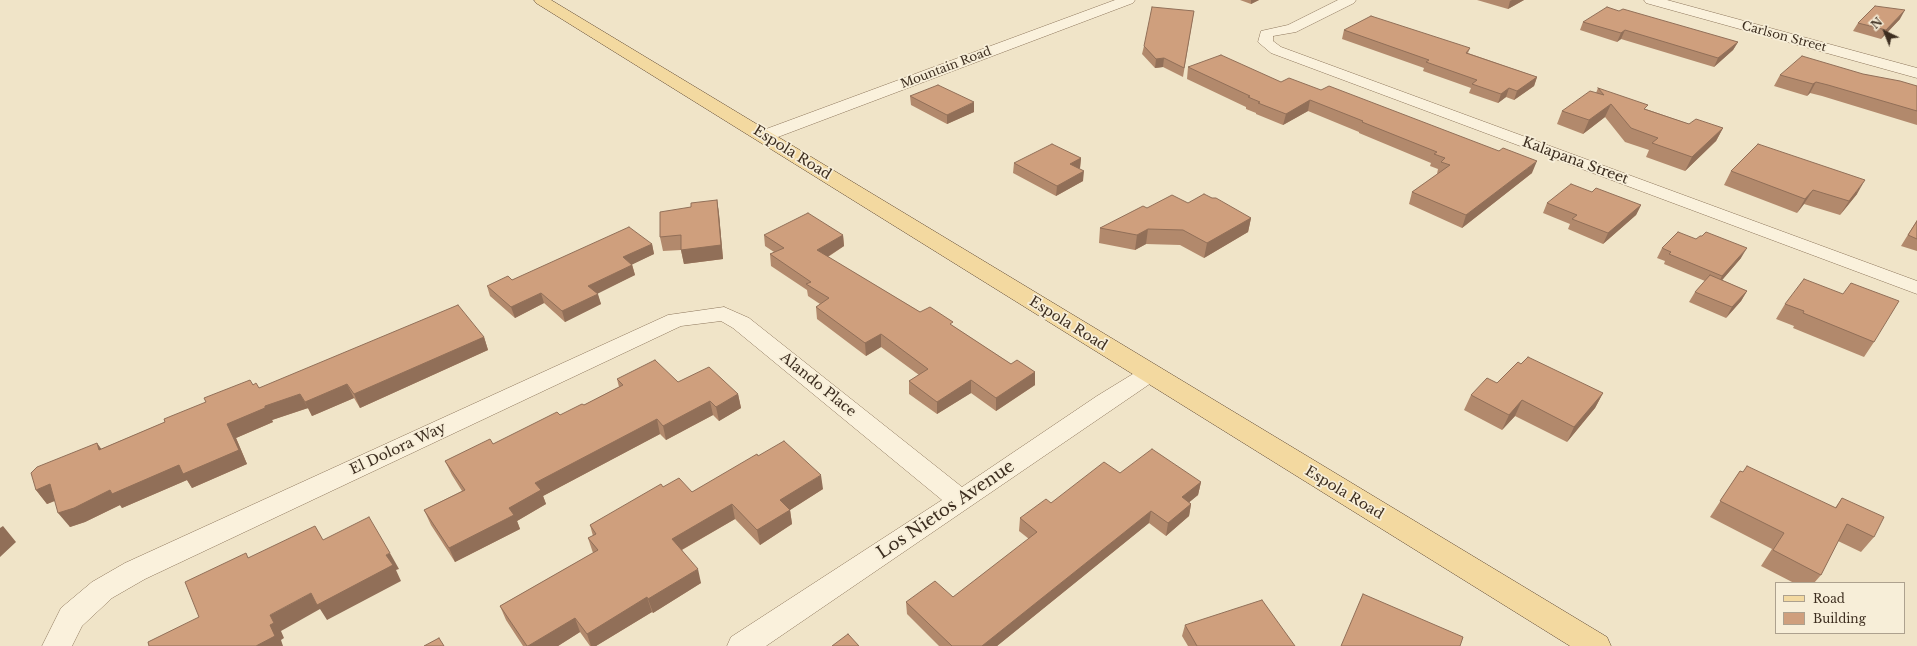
<!DOCTYPE html>
<html>
<head>
<meta charset="utf-8">
<style>
  body { margin:0 }
  #map { position:relative; width:1917px; height:646px; overflow:hidden; background:#f0e4c8; font-family:"Libre Baskerville",serif }
  canvas { display:block }
  .legend { position:absolute; left:1775px; top:582px; width:130px; height:52px; box-sizing:border-box; background:#f7eed8; border:1px solid #ada18e; margin:0; padding:5px 7px; list-style:none; font-size:12px; color:#3d2e20 }
  .legend li { display:flex; align-items:center; gap:8px; height:20px }
  .legend b { width:20px; border:1px solid #ada18e }
  .north { position:absolute; left:1865px; top:12px; width:40px; height:40px; -webkit-text-stroke:3px #f7eed8; paint-order:stroke; rotate:317deg; font-size:11px; font-weight:700; line-height:16px; text-align:center; color:#3d2e20 }
  .north::after { content:''; display:block; margin:auto; width:14px; height:18px; background:#3d2e20; clip-path:polygon(50% 0,100% 100%,50% 72%,0 100%) }
</style>
</head>
<body>
<div id="map">
<canvas width="1917" height="646"></canvas>
<ul class="legend">
<li><b style="height:5px;background:#f3d9a0"></b>Road</li>
<li><b style="height:11px;background:#cf9f7d"></b>Building</li>
</ul>
<div class="north">N</div>
</div>
<script>
const g = document.querySelector('canvas').getContext('2d');
g.lineJoin = 'round';
const toPath = rows => new Path2D(rows.map(r => 'M' + r).join(''));
function trace(path, color, width, dash) { g.strokeStyle = color; g.lineWidth = width; g.lineCap = dash ? 'butt' : 'round'; g.setLineDash(dash || []); g.stroke(path); }
function fillPath(path, color) { g.fillStyle = color; g.fill(path, 'evenodd'); }
function label(font, color, halo, rows, align = 'center') {
  g.font = font + ' "Libre Baskerville",serif'; g.lineWidth = 3.5; g.setLineDash([]); g.textBaseline = 'middle'; g.strokeStyle = halo; g.fillStyle = color; for (const [text, x, y, turn = 0] of rows) {
    g.save(); g.translate(x, y); g.rotate((+turn || 0) * Math.PI / 180); g.textAlign = isNaN(turn) ? turn : align; if (halo) g.strokeText(text, 0, 0); g.fillText(text, 0, 0); g.restore();
  }
}
const minor = toPath([
  [1115,0,1135,0,1133,3,770,140,764,141,758,140,755,136,758,132,1115,0],
  [1338,0,1356,0,1354,3,1296,32,1273,36,1273,41,1281,47,1917,281,1917,294,1271,53,1258,42,1261,31,1288,25,1338,0],
  [1644,0,1667,0,1917,68,1917,78,1646,3,1644,0],
  [724,307,749,318,962,487,1097,396,1141,369,1149,366,1157,369,1161,374,1157,379,766,646,727,646,731,637,942,500,733,328,721,321,681,326,145,579,112,598,82,626,72,646,42,646,61,608,92,582,125,563,668,315,724,307]
]);
const major = toPath([
  [534,0,551,0,1607,637,1611,646,1570,646,536,3,534,0]
]);
trace(minor, '#8d765c', 1);
trace(major, '#5b4430', 1);
fillPath(minor, '#faf1dc');
fillPath(major, '#f3d9a0');
fillPath(toPath([
  [1240,0,1259,0,1251,4],
  [1477,0,1524,0,1508,9],
  [1194,11,1183,77,1163,67,1155,68,1142,54,1144,46],
  [1619,11,1738,42,1733,50,1714,67,1621,39,1617,42,1580,30,1583,22],
  [1900,19,1881,39,1853,31,1858,23],
  [1344,30,1470,48,1468,53,1537,77,1534,86,1514,100,1506,97,1498,103,1469,93,1471,88,1423,71,1424,68,1342,39],
  [1188,67,1281,82,1532,173,1462,228,1409,204,1412,192,1438,174,1437,174,1438,169,1430,166,1431,163,1359,133,1359,132,1308,111,1283,125,1256,114,1256,113,1246,109,1246,107,1187,79],
  [1863,74,1917,86,1917,125,1822,96,1810,93,1807,96,1774,86,1780,75],
  [1598,88,1646,109,1689,124,1723,128,1716,141,1685,171,1646,157,1649,150,1625,142,1605,117,1583,134,1557,124,1562,111,1596,93],
  [910,96,974,112,947,124,911,105],
  [1081,158,1080,168,1079,169,1083,181,1056,196,1013,173,1014,163],
  [1731,171,1857,194,1840,215,1804,204,1797,213,1724,185],
  [1592,192,1641,205,1636,215,1603,244,1568,229,1570,224,1543,213,1547,203],
  [717,200,719,214,723,259,684,264,681,250,663,251,660,237,691,207],
  [1188,203,1251,218,1248,232,1204,258,1180,245,1146,244,1135,250,1099,243,1100,228,1147,208],
  [1917,220,1917,251,1901,246],
  [764,235,843,235,844,246,828,257,920,312,953,326,1011,364,1035,372,1035,385,996,411,971,393,937,414,909,394,909,381,919,375,881,347,866,356,817,319,816,307,820,304,808,296,807,290,771,266,770,254,774,252,765,246],
  [652,244,654,254,632,264,635,275,597,293,601,304,565,322,544,303,515,318,490,296,487,286,512,280],
  [1662,248,1741,258,1722,280,1747,291,1741,301,1726,318,1689,302,1695,292,1705,281,1664,264,1665,261,1657,258],
  [1843,294,1874,342,1864,357,1793,328,1794,326,1776,319,1785,304],
  [484,337,488,350,360,408,354,398,312,416,308,408,272,420,273,422,236,438,247,464,192,488,187,480,122,508,120,505,85,522,70,527,55,501,47,504,36,490,97,443,101,449,165,422,253,384,259,388],
  [1521,364,1603,393,1595,408,1567,442,1515,416,1502,430,1464,410,1471,395,1497,383],
  [617,379,678,382,738,394,741,408,719,421,713,415,666,440,660,434,543,496,546,504,517,521,520,529,455,562,431,525,424,510,462,491,452,475,445,461,493,444,584,405,619,387],
  [758,456,823,489,790,510,792,524,760,545,735,519,682,550,701,583,653,613,652,612,596,646,590,646,580,632,558,646,523,646,506,620,500,606,593,553,588,538,593,536,590,525,663,487,692,492],
  [1740,471,1835,508,1842,498,1874,537,1861,552,1838,541,1821,575,1814,583,1794,583,1761,566,1772,549,1710,517],
  [1120,473,1201,482,1198,495,1189,502,1191,504,1189,516,1166,536,1149,523,997,646,939,646,907,614,906,602,953,597,1029,539,1019,531,1020,518],
  [1185,625,1295,646,1188,646,1182,636]
]), '#b2896c');
fillPath(toPath([
  [1251,0,1259,0,1251,4],
  [1512,0,1524,0,1508,9,1510,1],
  [1905,10,1900,19,1881,39,1886,30],
  [1625,30,1621,39,1617,42,1621,33],
  [1738,42,1733,50,1714,67,1718,58],
  [1164,58,1163,67,1155,68,1156,59],
  [1537,77,1534,86,1514,100,1517,91],
  [1816,82,1810,93,1807,96,1813,84],
  [1509,88,1506,97,1498,103,1501,94],
  [1310,100,1308,111,1283,125,1286,114],
  [974,102,974,112,947,124,947,115],
  [1611,104,1605,117,1583,134,1589,120],
  [1723,128,1716,141,1685,171,1692,157],
  [1081,158,1080,168,1069,174,1070,164],
  [1537,161,1532,173,1462,228,1466,215],
  [1084,171,1083,181,1056,196,1057,186],
  [1865,180,1857,194,1840,215,1849,201],
  [1813,190,1804,204,1797,213,1805,199],
  [717,200,719,214,723,259,684,264,681,250],
  [1641,205,1636,215,1603,244,1608,233],
  [1251,218,1248,232,1204,258,1207,243],
  [1148,229,1146,244,1135,250,1137,235],
  [843,235,844,246,819,262,817,250],
  [652,244,654,254,625,268,623,257],
  [1747,248,1741,258,1717,286,1722,276],
  [632,265,635,275,591,297,588,286],
  [1747,291,1741,301,1726,318,1732,307],
  [541,293,544,303,515,318,511,307],
  [598,294,601,304,565,322,562,311],
  [881,334,881,347,866,356,865,343],
  [484,337,488,350,360,408,354,394],
  [1035,372,1035,385,996,411,996,398],
  [971,380,971,393,937,414,937,402],
  [347,384,354,398,312,416,305,402],
  [1603,393,1595,408,1567,442,1574,427],
  [300,394,308,408,272,420,273,422,236,438,247,464,192,488,187,480,122,508,120,505,85,522,70,527,58,513,110,490,227,424,265,406],
  [738,394,741,408,719,421,716,407],
  [1522,400,1515,416,1502,430,1509,415],
  [710,401,713,415,666,440,663,426],
  [657,419,660,434,543,496,546,504,517,521,520,529,455,562,449,548,535,483],
  [97,443,107,457,99,450],
  [821,475,823,489,790,510,792,524,760,545,757,530,780,500],
  [1201,482,1198,495,1180,510,1182,497],
  [50,484,61,498,47,504,36,490],
  [732,504,735,519,676,553,672,539],
  [1191,504,1189,516,1166,536,1168,523],
  [1151,511,1149,523,997,646,982,646],
  [3,526,16,542,0,557,0,528],
  [390,553,399,569,396,570,401,581,327,620,320,609,281,631,284,638,281,640,283,646,256,646,270,625,270,615,311,593],
  [698,569,701,583,653,613,648,599],
  [647,597,652,612,596,646,591,646,587,634],
  [575,618,580,632,558,646,528,646]
]), '#916f58');
const building = toPath([
  [1875,6,1905,10,1886,30,1858,23,1875,6],
  [1152,7,1194,11,1184,68,1164,58,1156,59,1144,46,1152,7],
  [1607,7,1619,11,1623,9,1738,42,1718,58,1625,30,1621,33,1583,22,1607,7],
  [1371,16,1470,48,1466,53,1537,77,1517,91,1509,88,1501,94,1472,84,1477,80,1426,62,1429,60,1344,30,1371,16],
  [1221,55,1281,82,1289,78,1321,90,1329,86,1499,151,1503,148,1537,161,1466,215,1412,192,1450,165,1441,162,1445,158,1434,154,1437,152,1362,122,1363,121,1310,100,1286,114,1258,103,1260,102,1248,97,1250,96,1188,67,1221,55],
  [1802,56,1863,74,1900,81,1917,86,1917,111,1828,85,1816,82,1813,84,1780,75,1802,56],
  [938,85,974,102,947,115,910,96,938,85],
  [1598,88,1648,105,1644,109,1689,124,1696,119,1723,128,1692,157,1652,143,1658,138,1631,128,1611,104,1589,120,1562,111,1590,91,1604,95,1598,88],
  [1052,144,1081,158,1070,164,1084,171,1057,186,1014,163,1052,144],
  [1758,144,1865,180,1849,201,1813,190,1805,199,1731,171,1758,144],
  [1571,184,1592,192,1596,188,1641,205,1608,233,1572,219,1577,215,1547,203,1571,184],
  [1204,194,1212,198,1216,198,1251,218,1207,243,1183,230,1148,229,1137,235,1100,228,1143,206,1147,208,1172,195,1188,203,1204,194],
  [717,200,721,245,681,250,681,235,660,237,660,212,691,207,691,203,717,200],
  [808,213,843,235,817,250,920,312,930,307,953,322,950,324,1011,364,1017,360,1035,372,996,398,971,380,937,402,909,381,928,369,881,334,865,343,816,307,829,298,806,284,811,282,770,254,784,248,764,235,808,213],
  [1917,221,1917,239,1908,235,1917,221],
  [629,227,652,244,623,257,632,265,588,286,598,294,562,311,541,293,511,307,487,286,508,276,512,280,629,227],
  [1678,232,1696,239,1700,236,1702,236,1706,232,1747,248,1722,276,1669,254,1671,252,1662,248,1678,232],
  [1710,275,1747,291,1732,307,1695,292,1710,275],
  [1804,279,1843,294,1851,283,1899,301,1874,342,1803,313,1804,311,1785,304,1804,279],
  [458,305,484,337,354,394,347,384,305,402,300,394,265,406,265,408,227,424,239,450,183,474,179,465,112,494,110,490,74,508,58,513,50,484,36,490,31,473,37,467,97,443,99,450,165,422,164,419,206,402,204,398,250,380,253,385,256,383,259,388,458,305],
  [1528,357,1603,393,1574,427,1522,400,1509,415,1471,395,1487,378,1497,383,1518,362,1521,364,1528,357],
  [655,360,678,382,709,367,738,394,716,407,710,401,663,426,657,419,535,483,541,490,509,508,514,515,449,548,424,510,465,490,445,461,490,439,493,444,557,412,560,415,582,404,584,405,623,385,617,379,655,360],
  [784,441,821,475,780,500,790,510,757,530,732,504,672,539,698,569,648,599,647,597,587,634,575,618,528,646,527,646,500,606,598,550,588,538,596,534,590,525,661,484,663,487,679,478,692,492,757,454,758,456,784,441],
  [1152,449,1201,482,1182,497,1191,504,1168,523,1151,511,982,646,952,646,906,602,935,581,953,597,1037,532,1020,518,1046,499,1051,503,1104,462,1120,473,1152,449],
  [1747,466,1836,508,1842,498,1884,517,1874,537,1847,524,1821,575,1773,550,1784,533,1720,501,1740,471,1743,472,1747,466],
  [369,517,390,553,386,555,393,565,317,605,311,593,270,615,274,623,270,625,275,636,256,646,149,646,148,642,199,617,185,582,246,553,248,558,315,526,323,540,369,517],
  [1363,594,1463,637,1460,646,1341,646,1363,594],
  [1262,600,1295,646,1197,646,1185,625,1262,600],
  [848,634,859,646,832,646,848,634],
  [439,638,444,646,424,646,439,638]
]);
fillPath(building, '#cf9f7d');
trace(building, '#916f58', 1);
label('12px', '#3d2e20', '#f7eed8', [
  ["Carlson Street",1784,37,15],
  ["Mountain Road",946,68,-21]
]);
label('14px', '#3d2e20', '#f7eed8', [
  ["Espola Road",792,153,32],
  ["Kalapana Street",1575,161,20],
  ["Espola Road",1068,324,32],
  ["Alando Place",818,385,39],
  ["El Dolora Way",398,449,-25],
  ["Espola Road",1344,493,31]
]);
label('17px', '#3d2e20', '#f7eed8', [
  ["Los Nietos Avenue",946,510,-34]
]);
</script>
</body>
</html>
